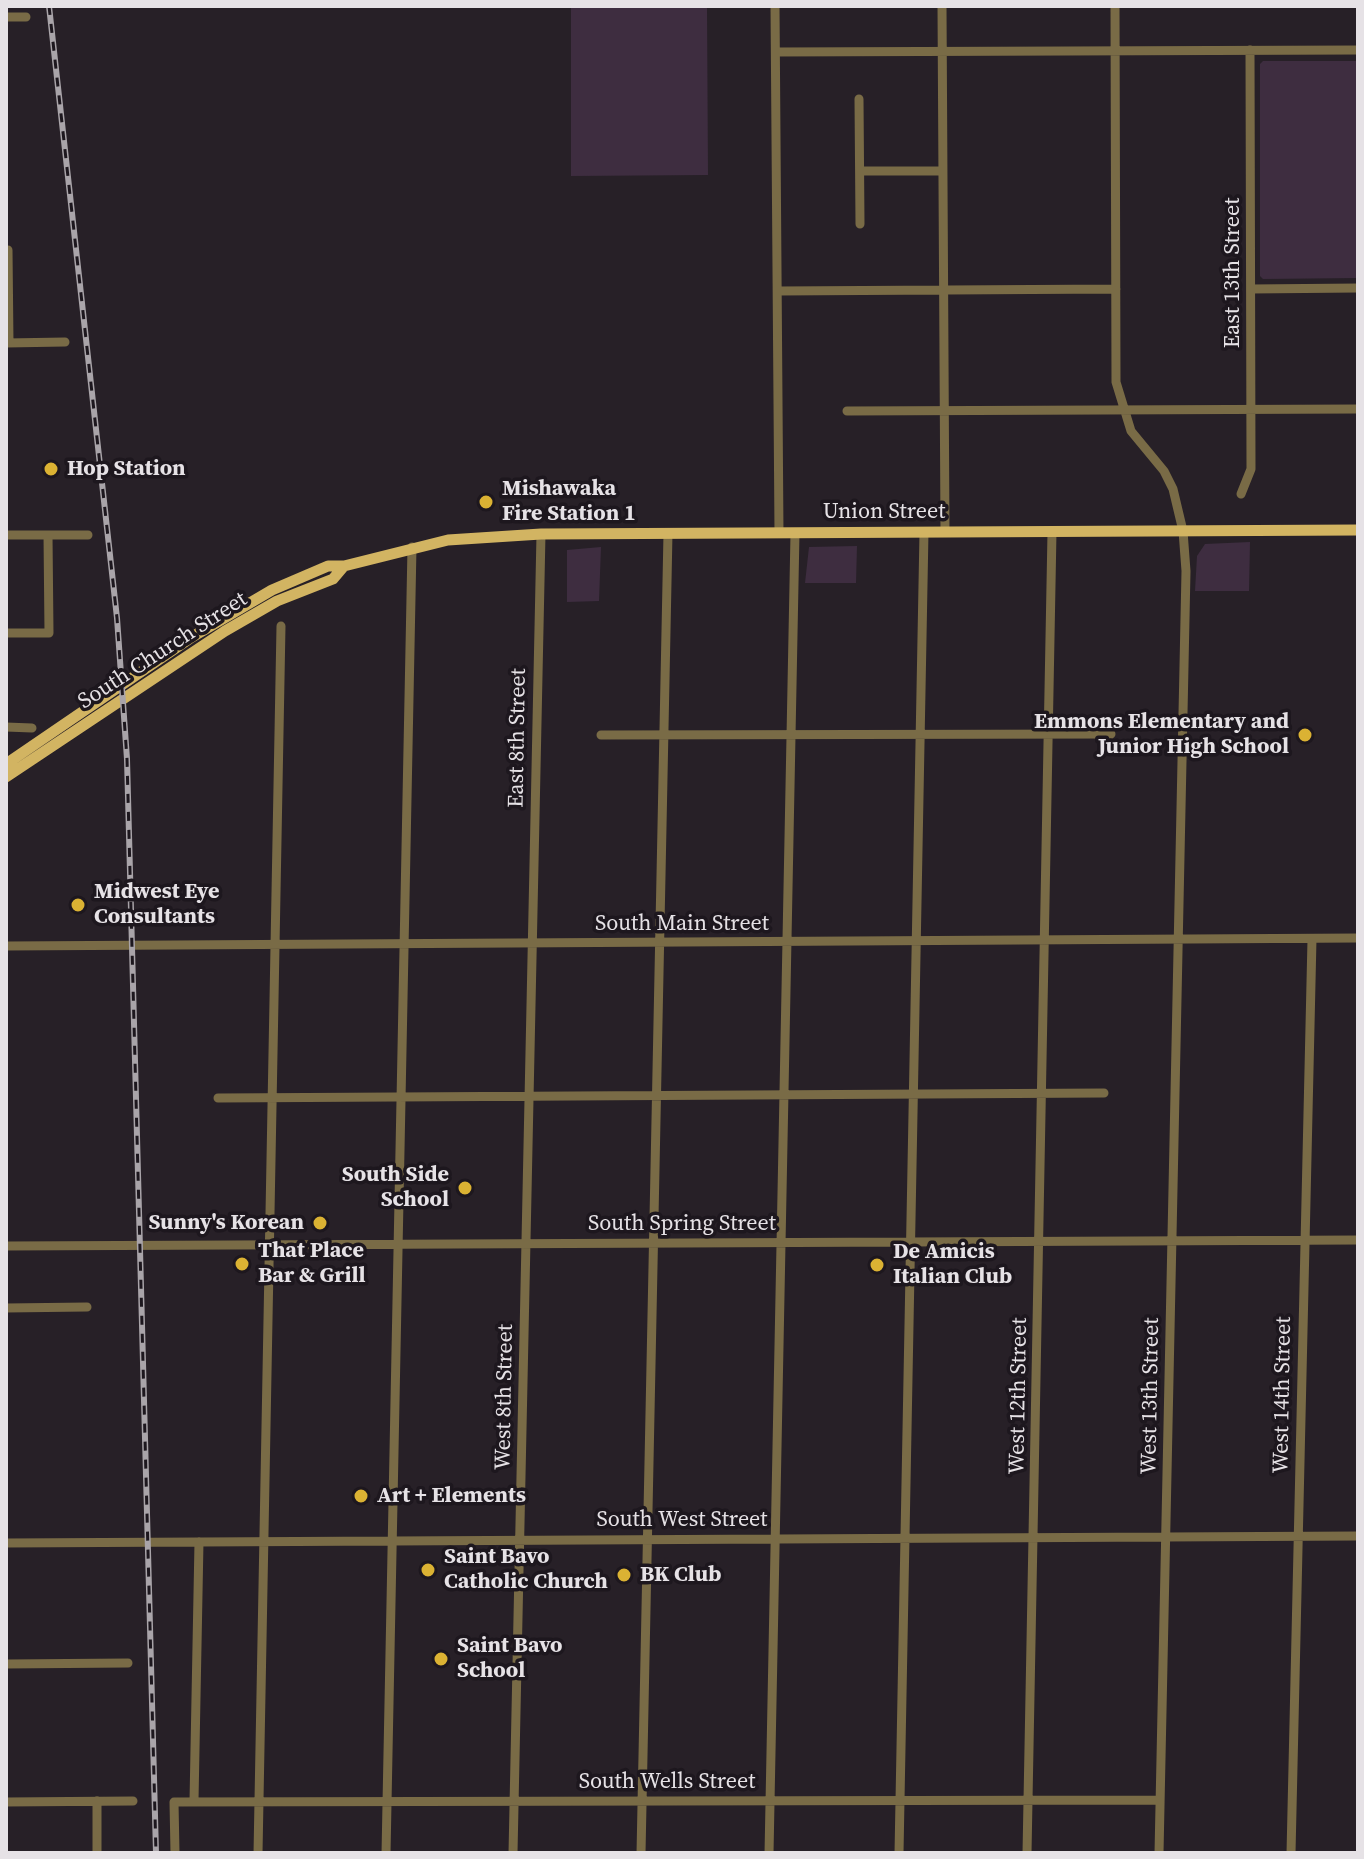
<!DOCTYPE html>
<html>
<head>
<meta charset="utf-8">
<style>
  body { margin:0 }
  #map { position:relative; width:1364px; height:1859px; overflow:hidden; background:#272027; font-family:"Source Serif 4",serif }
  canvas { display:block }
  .frame { position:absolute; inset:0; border:8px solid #e6e2e6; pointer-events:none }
</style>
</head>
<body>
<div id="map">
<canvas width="1364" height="1859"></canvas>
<div class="frame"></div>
</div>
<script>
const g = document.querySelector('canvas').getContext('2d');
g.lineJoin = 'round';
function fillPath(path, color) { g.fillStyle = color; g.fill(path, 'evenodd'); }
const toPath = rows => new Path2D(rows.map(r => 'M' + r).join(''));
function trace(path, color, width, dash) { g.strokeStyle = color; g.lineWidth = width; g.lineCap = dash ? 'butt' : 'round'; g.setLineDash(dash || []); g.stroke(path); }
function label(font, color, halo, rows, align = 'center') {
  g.font = font + ' "Source Serif 4",serif'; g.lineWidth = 7; g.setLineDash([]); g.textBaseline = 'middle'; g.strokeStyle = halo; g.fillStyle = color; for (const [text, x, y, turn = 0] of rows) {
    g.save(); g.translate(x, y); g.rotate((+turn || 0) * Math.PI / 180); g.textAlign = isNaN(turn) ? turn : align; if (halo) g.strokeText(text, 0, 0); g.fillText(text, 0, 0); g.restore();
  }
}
fillPath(toPath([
  [571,6,707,6,708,175,571,176],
  [1263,61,1358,61,1358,278,1263,279,1260,276,1260,64],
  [1250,542,1249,591,1195,591,1197,556,1205,544],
  [857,546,856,583,805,583,809,547],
  [601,547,599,601,567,602,567,550]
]), '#3e2d40');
trace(toPath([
  [775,6,779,533],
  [942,6,945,532],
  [1115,6,1116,382,1131,431,1164,471,1173,489,1183,531,1186,571,1159,1853],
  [6,17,26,17],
  [776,52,1358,50],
  [859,99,860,224],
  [860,171,943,171],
  [8,250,9,343],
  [1251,289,1358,288],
  [778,291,1116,289],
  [6,343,65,342],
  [847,411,1358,409],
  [1241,494,1251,469,1250,50],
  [6,535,88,535],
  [6,633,49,633,48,535],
  [6,727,32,728],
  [601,735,1111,734],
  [6,946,1358,938],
  [218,1098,1104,1093],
  [6,1246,1358,1240],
  [6,1308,87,1307],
  [6,1543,1358,1536],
  [6,1664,128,1663],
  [97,1801,97,1853],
  [194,1801,199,1542],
  [6,1802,133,1801],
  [175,1853,174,1802,1160,1800],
  [258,1853,281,626],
  [386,1853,412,547],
  [513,1853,541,534],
  [641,1853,668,533],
  [769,1853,795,533],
  [899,1853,924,532],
  [1027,1853,1052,532],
  [1291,1853,1312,939]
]), '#796b46', 9);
trace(toPath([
  [6,764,192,637,272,590,328,566,344,566,448,540,541,534,1358,530],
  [6,777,225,631,277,601,333,579,344,566]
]), '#d2b462', 11);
const rail = toPath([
  [49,6,117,618,127,759,156,1853]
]);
trace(rail, '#a9a4a9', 6);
trace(rail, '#1d171e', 3, [9]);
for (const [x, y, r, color] of [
  [51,469,8,"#dbb233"],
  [486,502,8,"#dbb233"],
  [1305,735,8,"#dbb233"],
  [78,905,8,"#dbb233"],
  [465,1188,8,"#dbb233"],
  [320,1223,8,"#dbb233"],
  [242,1264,8,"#dbb233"],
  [877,1265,8,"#dbb233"],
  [361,1496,8,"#dbb233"],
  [428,1570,8,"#dbb233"],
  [624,1575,8,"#dbb233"],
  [441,1659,8,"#dbb233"]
]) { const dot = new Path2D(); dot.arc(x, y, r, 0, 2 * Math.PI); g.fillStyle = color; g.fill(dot); trace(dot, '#1d171e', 3); }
label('22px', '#e6e2e6', '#1d171e', [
  ["East 13th Street",1233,273,-90],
  ["Union Street",884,512],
  ["South Church Street",163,651,-33],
  ["East 8th Street",518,738,-89],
  ["South Main Street",682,924],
  ["South Spring Street",682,1224],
  ["West 14th Street",1283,1395,-89],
  ["West 12th Street",1019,1396,-89],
  ["West 13th Street",1151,1396,-89],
  ["West 8th Street",505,1397,-89],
  ["South West Street",682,1520],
  ["South Wells Street",667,1782]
]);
label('bold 22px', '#e6e2e6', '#1d171e', [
  ["Hop Station",67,469],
  ["Mishawaka",502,489],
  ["Fire Station 1",502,514],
  ["Emmons Elementary and",1289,722,"right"],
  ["Junior High School",1289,747,"right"],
  ["Midwest Eye",94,892],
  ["Consultants",94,917],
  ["South Side",449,1175,"right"],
  ["School",449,1200,"right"],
  ["Sunny's Korean",304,1223,"right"],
  ["That Place",258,1251],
  ["Bar & Grill",258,1276],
  ["De Amicis",893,1252],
  ["Italian Club",893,1277],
  ["Art + Elements",377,1496],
  ["Saint Bavo",444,1557],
  ["Catholic Church",444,1582],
  ["BK Club",640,1575],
  ["Saint Bavo",457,1646],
  ["School",457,1671]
], 'left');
</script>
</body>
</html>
